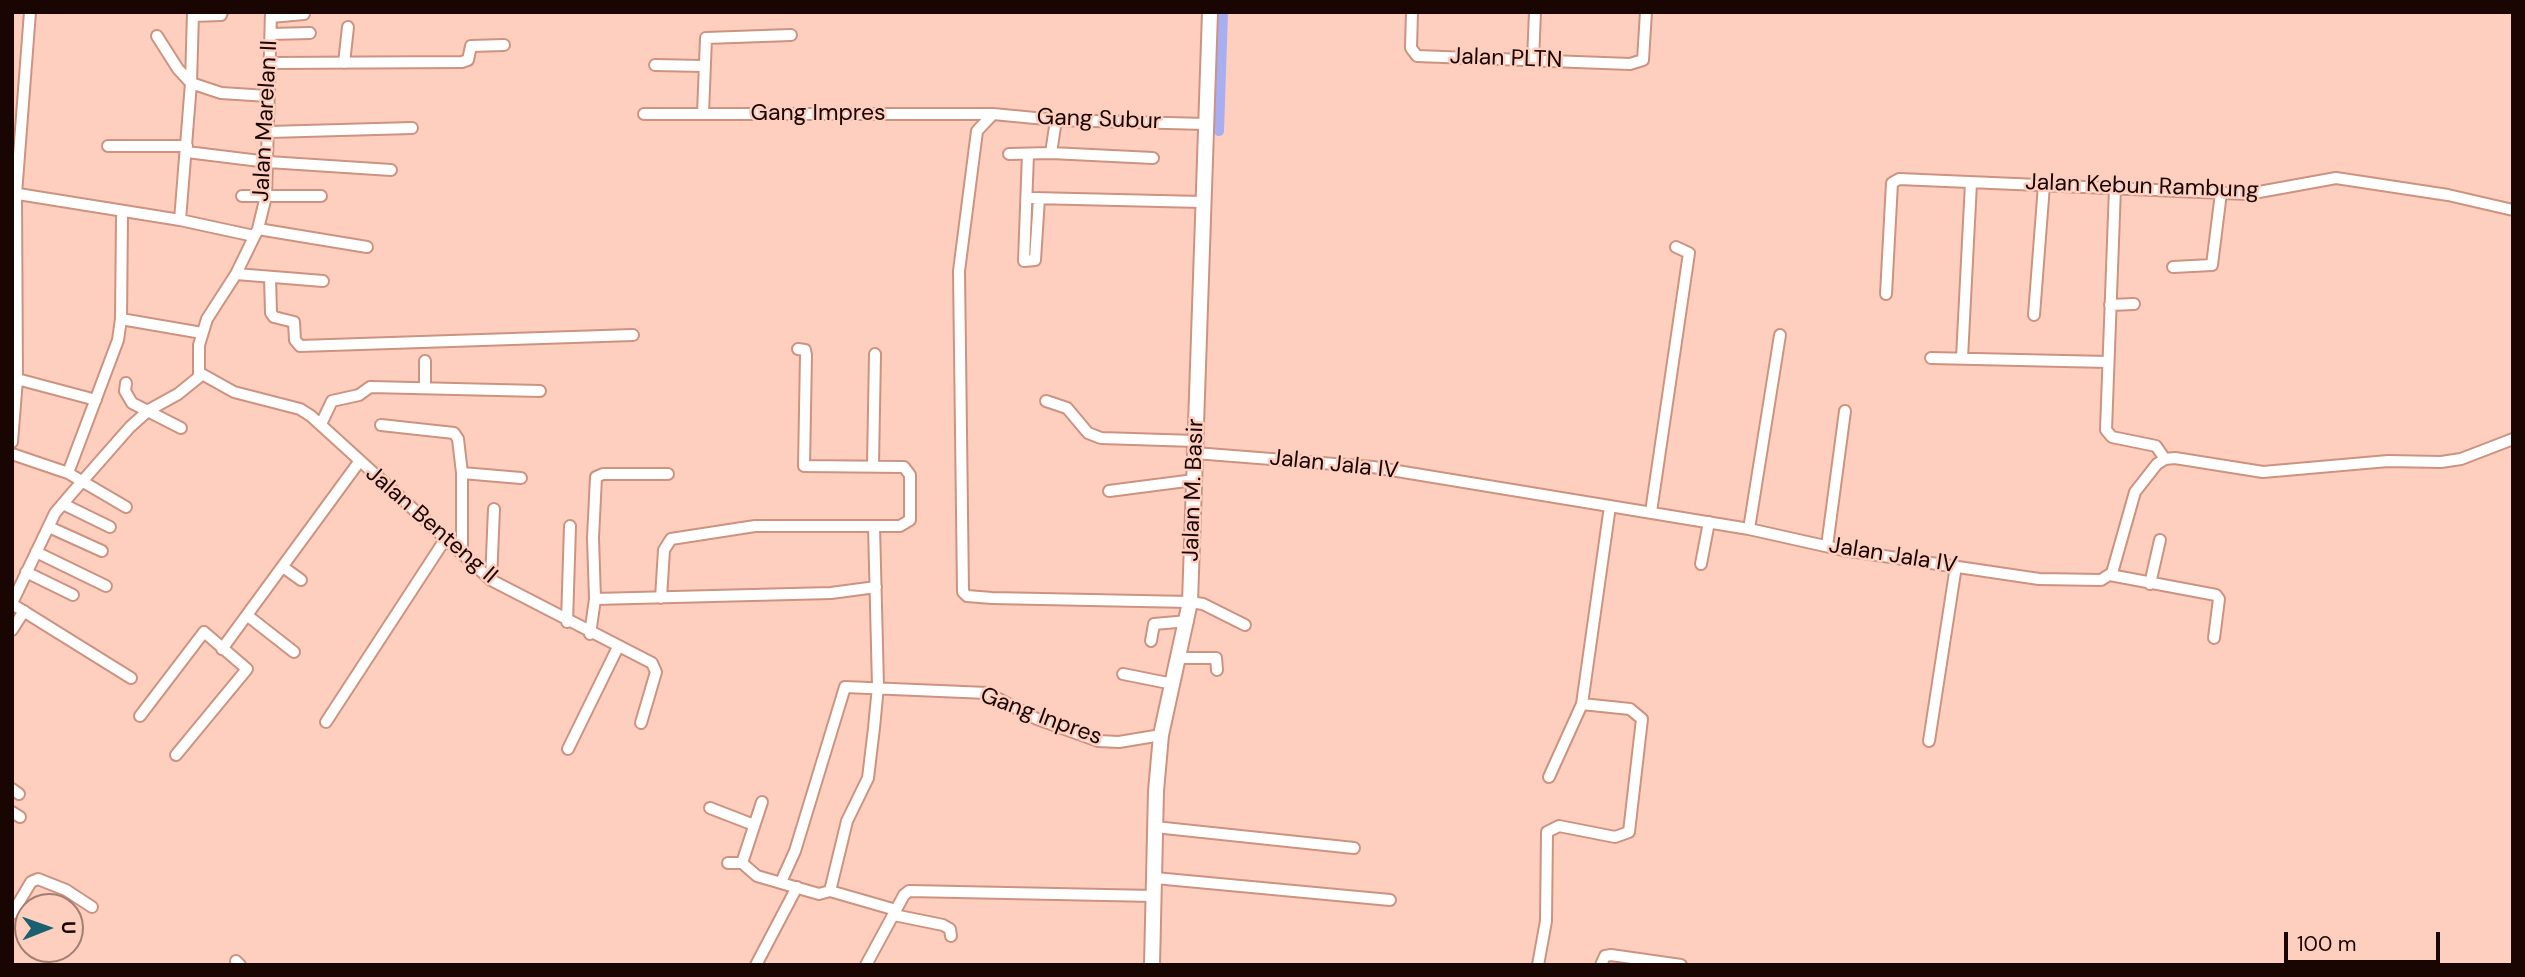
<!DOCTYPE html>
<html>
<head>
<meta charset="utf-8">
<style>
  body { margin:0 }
  #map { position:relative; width:2525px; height:977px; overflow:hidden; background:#fecebe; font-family:"DM Sans",sans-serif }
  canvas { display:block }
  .frame { position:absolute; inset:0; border:14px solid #190602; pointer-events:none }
  .north { position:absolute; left:14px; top:893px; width:70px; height:70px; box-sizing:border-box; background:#fecebe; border:2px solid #a27e73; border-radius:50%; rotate:89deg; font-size:19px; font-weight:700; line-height:28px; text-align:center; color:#190602 }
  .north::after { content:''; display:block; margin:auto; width:24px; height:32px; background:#1a6071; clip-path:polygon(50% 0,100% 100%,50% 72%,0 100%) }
  .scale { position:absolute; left:2284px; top:932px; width:156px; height:32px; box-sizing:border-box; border:4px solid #190602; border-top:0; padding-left:9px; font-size:21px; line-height:24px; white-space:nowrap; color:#190602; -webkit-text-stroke:5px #fecebe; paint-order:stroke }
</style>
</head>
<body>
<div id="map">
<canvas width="2525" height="977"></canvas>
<div class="frame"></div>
<div class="north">U</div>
<div class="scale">100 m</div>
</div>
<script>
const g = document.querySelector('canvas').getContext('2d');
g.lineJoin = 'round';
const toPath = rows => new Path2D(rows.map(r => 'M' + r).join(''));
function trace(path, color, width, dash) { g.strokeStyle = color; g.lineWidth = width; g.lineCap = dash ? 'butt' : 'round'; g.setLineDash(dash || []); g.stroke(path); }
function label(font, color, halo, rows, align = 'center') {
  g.font = font + ' "DM Sans",sans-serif'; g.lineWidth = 5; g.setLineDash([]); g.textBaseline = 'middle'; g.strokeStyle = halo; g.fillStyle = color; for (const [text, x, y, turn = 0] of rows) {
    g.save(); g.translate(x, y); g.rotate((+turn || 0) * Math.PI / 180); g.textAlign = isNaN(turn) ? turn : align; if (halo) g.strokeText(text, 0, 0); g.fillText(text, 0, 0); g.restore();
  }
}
trace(toPath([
  [1219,131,1223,12]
]), '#a7aff2', 10);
const minor = toPath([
  [193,12,191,83,221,93,268,96],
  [1412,12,1411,48,1417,56,1630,64,1643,60,1646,12],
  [193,16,221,15,222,12],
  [271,17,304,14],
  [271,34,310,33],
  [157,36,178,69,191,83,180,220],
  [1533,61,1535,12],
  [270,63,462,62,468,60,471,46,504,45],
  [344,63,348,27],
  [655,65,703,66],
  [644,114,993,114,1056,120,1205,124],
  [703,114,706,38,791,35],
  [993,114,977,131,959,271,963,592,967,596,992,598,1190,602,1203,604,1245,625],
  [269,132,412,128],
  [108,146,187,146],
  [187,152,268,162,391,170],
  [1051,153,1153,158],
  [1009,154,1051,153,1056,120],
  [1028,154,1024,261,1035,260,1039,198],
  [2115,188,2106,430,2112,437,2156,446,2165,459],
  [12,193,180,220,254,236],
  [242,196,321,196],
  [1033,198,1202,202],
  [258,229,367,247],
  [2173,267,2212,265,2221,193],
  [236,274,323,281],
  [270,277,271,313,274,317,294,322,295,340,300,346,633,335],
  [1886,294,1892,183,1899,179,2248,194,2336,178,2448,195,2513,210],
  [2110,305,2134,304],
  [2034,315,2044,185],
  [121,319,202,333],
  [1931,358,2108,362],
  [1962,358,1971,183],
  [425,361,425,388],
  [200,373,234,392,300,409,311,416,491,580,652,663,656,672,641,723],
  [17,379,96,400],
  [126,383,125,391,132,403,181,428],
  [1046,401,1067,408,1088,433,1101,438,1195,441],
  [321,424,332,401,359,395,370,387,540,391],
  [381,425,454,433,458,439,462,473],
  [12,442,17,379,16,194,30,12],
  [1195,453,1373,467,1749,529,1843,550,2039,579,2101,580,2112,573,2135,492,2157,464,2165,459,2175,458,2263,472,2388,461,2441,462,2461,459,2513,439],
  [12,454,68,473,126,507],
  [873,465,875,354],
  [68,473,118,340,121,319,122,216],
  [1109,491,1194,480],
  [63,504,110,527],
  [1651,512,1689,253,1676,247],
  [49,527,102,551],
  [1749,529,1780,335],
  [1827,546,1845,411],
  [36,552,106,586],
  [462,553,462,473,521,478],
  [1701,564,1709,522],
  [283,567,301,580],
  [26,572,73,595],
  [2110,575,2216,595,2219,599,2214,638],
  [491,580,494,509],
  [2150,584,2160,540],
  [661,598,664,550,671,539,755,526,900,526,910,520,910,475,904,467,804,466,806,355,805,350,798,349],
  [595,599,831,593,876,587],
  [12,603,55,513,72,493,130,427,149,410,178,394,199,377,199,345,207,319,236,274,258,229,266,196,271,12],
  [12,604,131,678],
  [248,616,294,652],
  [567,622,570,526],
  [12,630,24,611],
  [590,634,595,599,593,538,596,477,603,474,668,474],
  [1151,641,1154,624,1188,621],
  [222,649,359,462],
  [1180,658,1216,658,1217,670],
  [1123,674,1173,684],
  [140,716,204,632,247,669,176,755],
  [326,722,446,538],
  [1929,741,1956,566],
  [568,749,618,647],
  [1549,777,1582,704],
  [12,789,19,794],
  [710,808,754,825],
  [12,812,20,817],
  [1155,827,1354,848],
  [728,863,742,863,757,876,805,890,819,894,830,891,896,910],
  [742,863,762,802],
  [1155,878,1390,900],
  [781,882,795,851,845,687,987,693,1037,719,1098,741,1119,742,1161,735],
  [830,891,847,821,868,778,874,728,878,686,874,526],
  [12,914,31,882,38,879,66,890,92,907],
  [894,915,943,925,950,929,951,936],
  [236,961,240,965],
  [756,965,797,887],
  [866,965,904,895,909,891,1154,896],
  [1538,965,1546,921,1547,832,1559,826,1615,837,1629,832,1642,719,1630,709,1582,704,1610,506],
  [1601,965,1605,956,1611,955,1681,965]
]);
const major = toPath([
  [1152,965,1156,791,1161,735,1190,602,1210,12]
]);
trace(minor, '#cc9381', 14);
trace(major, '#cc9381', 18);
trace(minor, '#fff', 10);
trace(major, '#fff', 14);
label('23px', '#190602', '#fecebe', [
  ["Jalan PLTN",1506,59,2],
  ["Gang Impres",818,114],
  ["Gang Subur",1099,120,2],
  ["Jalan Marelan II",266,121,-87],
  ["Jalan Kebun Rambung",2142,187,2],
  ["Jalan Jala IV",1334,465,6],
  ["Jalan M. Basir",1194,490,-88],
  ["Jalan Benteng II",431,525,41],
  ["Jalan Jala IV",1893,556,9],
  ["Gang Inpres",1041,717,20]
]);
</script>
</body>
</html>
